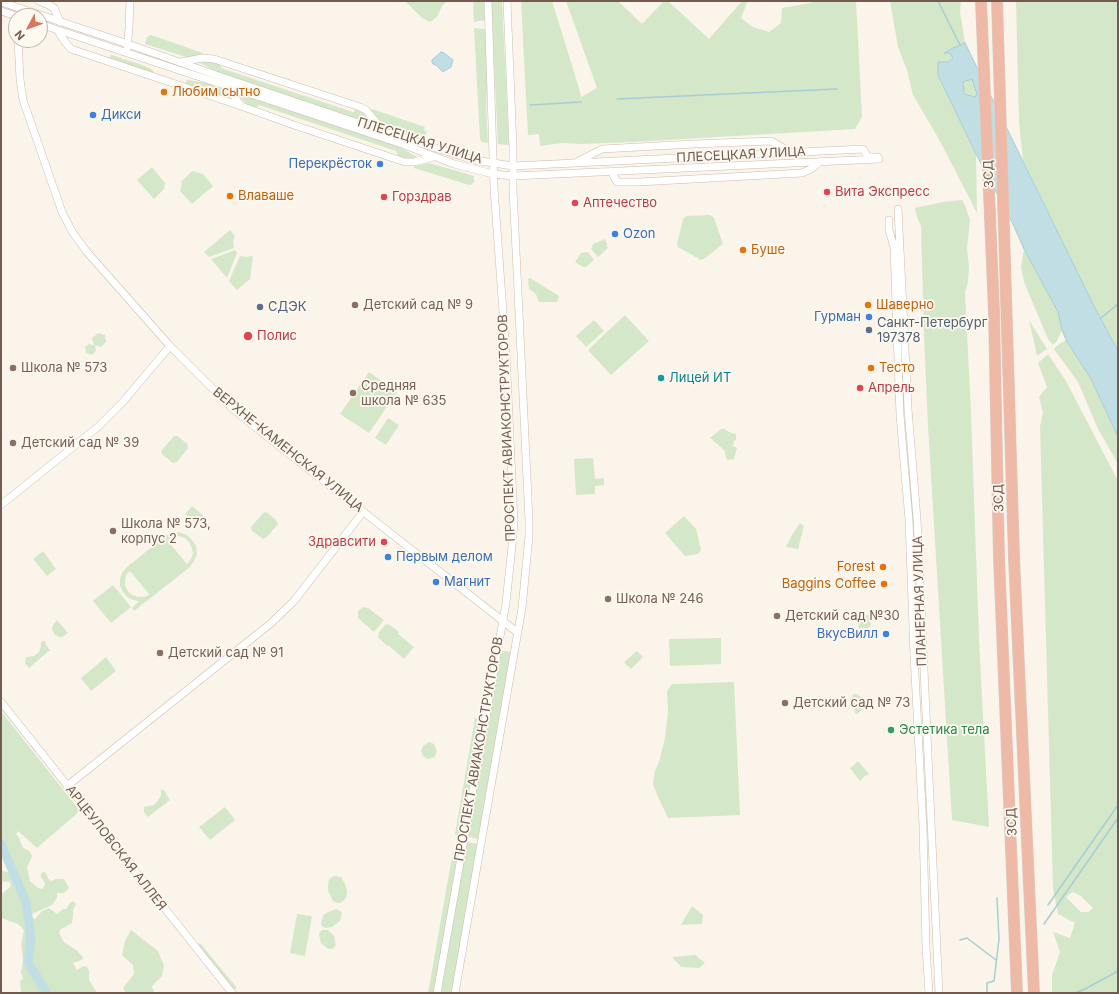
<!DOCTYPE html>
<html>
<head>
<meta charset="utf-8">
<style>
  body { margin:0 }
  #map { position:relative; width:1119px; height:994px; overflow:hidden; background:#fbf4ea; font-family:Inter,sans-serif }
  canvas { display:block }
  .frame { position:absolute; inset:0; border:2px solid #735c4f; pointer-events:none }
  .north { position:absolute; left:8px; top:8px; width:40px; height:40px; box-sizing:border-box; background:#fdf8f0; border:1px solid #c6bab0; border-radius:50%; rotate:229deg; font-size:11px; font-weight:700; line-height:16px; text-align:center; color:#735c4f }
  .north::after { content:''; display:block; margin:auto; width:14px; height:18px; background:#d8775b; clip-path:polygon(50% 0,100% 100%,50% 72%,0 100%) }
</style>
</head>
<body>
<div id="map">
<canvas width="1119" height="994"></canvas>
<div class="frame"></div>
<div class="north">N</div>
</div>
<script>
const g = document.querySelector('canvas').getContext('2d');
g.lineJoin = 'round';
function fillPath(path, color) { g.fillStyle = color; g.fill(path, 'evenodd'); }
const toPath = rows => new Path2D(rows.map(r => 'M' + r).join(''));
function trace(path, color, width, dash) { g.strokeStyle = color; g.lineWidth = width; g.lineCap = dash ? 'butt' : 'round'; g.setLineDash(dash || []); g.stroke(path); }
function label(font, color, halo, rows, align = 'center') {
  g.font = font + ' Inter,sans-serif'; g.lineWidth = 3.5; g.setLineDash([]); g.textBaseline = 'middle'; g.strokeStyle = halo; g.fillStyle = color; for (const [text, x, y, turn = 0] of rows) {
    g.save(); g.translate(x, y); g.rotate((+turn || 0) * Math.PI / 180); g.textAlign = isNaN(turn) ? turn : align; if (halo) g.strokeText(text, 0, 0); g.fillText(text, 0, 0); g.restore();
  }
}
fillPath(toPath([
  [405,1,447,1,442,6,437,17,430,22,422,18],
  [473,1,484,1,485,20,479,21,474,22],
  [491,1,502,1,509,145,498,144],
  [521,1,552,1,579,88,581,97,597,88,566,1,618,1,642,24,664,1,668,1,709,39,742,1,746,1,747,3,741,18,753,27,769,32,781,23,782,8,811,3,812,1,856,1,862,117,855,129,632,142,582,144,562,143,540,146,539,134,528,135],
  [890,1,961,1,960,12,965,43,953,48,945,53,951,53,953,58,947,62,938,62,938,75,976,154,977,213,940,141,913,95,907,70,898,47],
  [1016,1,1118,1,1118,351,1094,306,1023,160,1019,122],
  [474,28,485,29,488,80,486,104,488,143,482,142,480,139],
  [151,35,203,53,204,55,191,58,186,57,145,44,147,37],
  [111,55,112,55,142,65,153,70,154,74,108,59],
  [205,61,219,64,221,65,221,68,353,112,357,109,363,112,367,116,375,125,220,74,200,63],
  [972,79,977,94,976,97,964,94,963,82],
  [187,80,209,83,223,88,233,98,232,100,185,84],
  [237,92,400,147,417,157,418,158,410,159,406,159,398,156,396,151,259,105,255,108,246,104,237,94],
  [372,109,425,127,424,130,427,132,425,137,402,134,392,131,383,125,371,111],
  [429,163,474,176,474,182,471,185,469,185,414,168,414,166],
  [152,167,165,183,164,189,154,199,137,180],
  [192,171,203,174,213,186,192,204,180,191,182,185,181,182],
  [962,200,965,205,970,220,967,248,969,268,968,283,965,292,971,413,979,640,989,827,952,820,928,426,924,336,921,226,917,217,915,208,943,202],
  [709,215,712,216,714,218,723,244,704,259,701,260,678,247,677,244,683,220,685,217,687,216],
  [230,230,235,236,233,241,234,248,209,257,204,252],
  [605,239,608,248,598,257,591,249,593,244],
  [1024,249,1058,312,1062,330,1057,341,1053,345,1048,339,1024,282,1021,267],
  [235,250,237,253,227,278,211,259],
  [588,252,594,260,586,267,583,267,575,262,581,253],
  [240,256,246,257,252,256,253,256,250,279,237,290,229,281],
  [530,278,559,296,557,302,539,302,536,294,529,289,528,279],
  [625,315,649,341,611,375,588,350],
  [594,320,604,331,586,347,576,336],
  [1029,320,1047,349,1037,356],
  [98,333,105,335,106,342,101,347,95,345,96,351,92,355,86,353,85,347,89,344,94,345,92,338],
  [1066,340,1091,379,1118,437,1118,464,1098,429,1078,382,1054,349,1058,345],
  [1048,354,1066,381,1118,481,1118,993,1052,993,1052,975,1060,952,1053,932,1070,938,1075,923,1058,914,1053,889,1040,426,1043,413,1039,397,1047,387,1038,363],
  [1073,892,1081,896,1093,908,1088,912,1081,912,1066,897],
  [369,372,397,392,369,433,340,414],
  [388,418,399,425,386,445,375,438],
  [721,429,724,429,731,433,736,434,736,440,734,441,733,446,737,448,734,459,727,460,724,450,710,438],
  [174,436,178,436,187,444,188,448,177,462,173,463,162,454,161,451],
  [593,458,595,479,604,478,604,485,595,486,595,494,576,495,574,459],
  [192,506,205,517,198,525,185,514],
  [264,512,268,513,276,520,278,524,267,537,263,539,252,531,251,527],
  [684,516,696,529,701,550,698,554,685,556,665,533],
  [800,523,804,526,798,549,786,547,792,535],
  [179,532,187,535,192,540,196,546,197,554,194,561,190,567,134,611,132,608,139,601,133,600,127,597,123,592,120,586,120,579,122,573,126,568,165,536,172,533],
  [179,536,185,538,189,542,192,548,193,554,191,559,187,564,167,540,173,537],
  [130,571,149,594,149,595,144,597,138,597,132,595,128,591,125,586,125,581,126,575],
  [43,551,56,569,47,576,33,559],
  [113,585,131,607,111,623,93,601],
  [363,607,368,608,384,620,374,632,358,618,358,611],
  [870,614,871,625,863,634,858,632,859,618],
  [57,620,68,633,62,637,59,637,55,635,53,632,52,629,53,625],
  [386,624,390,625,399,632,398,634,414,647,404,659,388,645,387,646,378,637,379,632],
  [721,638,721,664,670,666,669,639],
  [43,641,45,641,46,645,50,650,29,668,25,663,26,657,34,656,39,652,41,646,41,642],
  [500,650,511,652,478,839,468,837],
  [637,651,643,657,631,669,624,662],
  [106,657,116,671,91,691,81,678],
  [734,682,740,815,668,818,659,799,653,784,655,771,659,762,665,738,668,712,667,691,672,684],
  [853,694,856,694,861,697,864,702,864,706,863,709,857,714,855,713,852,697],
  [1,711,80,811,37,848,18,831,16,834,19,838,23,848,29,851,31,853,32,857,27,867,30,881,38,888,42,889,44,887,45,883,41,877,41,873,45,872,50,881,56,879,64,879,69,888,64,893,57,893,57,898,52,905,32,914,32,917,35,919,42,911,49,908,57,914,63,909,66,909,70,903,73,901,76,904,73,910,73,916,72,923,60,930,59,933,64,942,76,950,83,957,82,960,73,963,77,970,83,966,87,967,89,970,89,980,97,993,21,992,20,981,23,979,21,972,23,960,21,944,24,930,18,924,1,918,1,895,11,886,10,882,1,881,1,871,8,872,10,865,5,861,4,854,1,854],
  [475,718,479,719,481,721,461,836,456,835,455,834],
  [429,742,434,744,437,751,435,756,432,758,427,759,423,756,421,751,423,746],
  [858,761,869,774,866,776,865,776,860,781,850,768,851,767,852,767],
  [161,789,165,791,166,794,170,800,148,817,144,812,144,807,154,805,156,803,161,796],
  [225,807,235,820,210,840,199,827],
  [467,842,477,844,452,993,441,993],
  [453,851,456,851,458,853,434,993,428,993],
  [334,876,341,877,344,882,346,887,347,893,346,898,343,901,340,903,337,903,333,901,328,891,328,885,329,879],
  [692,906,703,915,702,924,681,925],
  [336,909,340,911,342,913,340,921,332,927,325,928,322,926,321,924,323,916,326,913],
  [297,914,312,916,305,956,290,953],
  [131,930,158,951,164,966,162,976,152,986,154,993,126,993,123,988,134,974,133,965,122,955,125,941],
  [322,930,328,930,334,936,336,945,333,949,328,949,321,943,319,935,320,932],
  [200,943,237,988,235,989,231,987,197,945],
  [695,955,705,963,699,968,681,967,672,957]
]), '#d5e7c9');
const water = toPath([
  [965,43,1094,306,1118,351,1118,437,1091,379,1066,340,1062,330,1058,312,1024,249,1012,222,976,154,938,75,938,62,948,62,953,58,950,53,944,53,953,48,965,43],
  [972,79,977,94,975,97,964,94,963,82,972,79],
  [441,52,444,53,453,60,451,67,443,72,436,65,433,64,432,62,432,60,441,52]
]);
fillPath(water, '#c0dee3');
trace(water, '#a7cdd4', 1);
trace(toPath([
  [938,1,960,45],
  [617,99,837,89],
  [530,105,581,102],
  [1101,318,1118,304],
  [1048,905,1118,805],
  [1044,924,1118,818],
  [960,940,967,938,996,960],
  [987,993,987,983,994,981,999,939,997,898],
  [1075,993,1085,989,1118,971]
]), '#a7cdd4', 1.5);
trace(toPath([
  [1,844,26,902,31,938,28,963,47,993]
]), '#c0dee3', 9);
const minor = toPath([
  [39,1,49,5,54,8,60,22],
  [1,2,128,44,216,75,385,132,474,160,513,166,863,149,868,157,878,157,879,159,513,176,493,174,454,164,402,144,40,24],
  [1,11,16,16],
  [58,31,65,42,71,49,241,106],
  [18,40,20,79,23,100,62,212,73,233,87,252,170,346,233,409,270,439,517,632],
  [127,49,129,28,130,1],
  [181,62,202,58,214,59,360,107,366,110,385,132],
  [227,86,241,106,291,124,405,162,414,162,433,157],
  [577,162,602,149,694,144,771,141,790,152],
  [611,171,617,182,639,182,802,173,811,169,821,161],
  [898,209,908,409,917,519,939,993],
  [889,220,889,230,894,247,900,415,909,520,914,655,923,826,926,947,929,993],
  [1,505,99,426,122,403,170,346],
  [1,702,232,993],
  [67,786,270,624,294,601,363,512],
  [437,993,506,603,512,546,514,522,506,354,494,188,488,1],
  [455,993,522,608,529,536,529,520,513,189,513,148,507,1]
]);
const highway = toPath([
  [981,1,994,312,999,558,1017,993],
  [997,1,1014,558,1034,993]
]);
trace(minor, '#ccbcb0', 8);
trace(highway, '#d8d1ce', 12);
trace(minor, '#fff', 7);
trace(highway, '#eebaa7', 11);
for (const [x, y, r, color] of [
  [164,92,4,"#e8710a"],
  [93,115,4,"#3f7fe0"],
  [380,164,4,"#3f7fe0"],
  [827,192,4,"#e0444e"],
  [230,196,4,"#e8710a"],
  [384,197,4,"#e0444e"],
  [575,203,4,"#e0444e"],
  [615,234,4,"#3f7fe0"],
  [743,250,4,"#e8710a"],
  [355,305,4,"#8d6e63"],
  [868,305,4,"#e8710a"],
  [260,307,4,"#5c6f8a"],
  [869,317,4,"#3f7fe0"],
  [869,330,4,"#5c6f8a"],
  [248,336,5,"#e0444e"],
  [13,368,4,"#8d6e63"],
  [871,368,4,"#e8710a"],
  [661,378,4,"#0f9aa8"],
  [860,388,4,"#e0444e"],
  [353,393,4,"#8d6e63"],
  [13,443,4,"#8d6e63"],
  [113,531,4,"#8d6e63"],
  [384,542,4,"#e0444e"],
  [388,557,4,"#3f7fe0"],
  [883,567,4,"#e8710a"],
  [436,582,4,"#3f7fe0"],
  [884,584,4,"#e8710a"],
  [608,599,4,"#8d6e63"],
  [777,616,4,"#8d6e63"],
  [886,634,4,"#3f7fe0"],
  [160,653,4,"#8d6e63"],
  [785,703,4,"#8d6e63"],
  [891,730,4,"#2e9e5b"]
]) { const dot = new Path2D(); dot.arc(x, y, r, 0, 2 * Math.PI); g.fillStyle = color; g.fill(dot); trace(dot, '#fdf8f0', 1.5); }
label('13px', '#c56008', '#fdf8f0', [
  ["Любим сытно",172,92],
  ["Влаваше",238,196],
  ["Буше",751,250],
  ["Шаверно",876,305],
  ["Тесто",879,368],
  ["Forest",875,567,"right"],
  ["Baggins Coffee",876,584,"right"]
], 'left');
label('13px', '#366cbe', '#fdf8f0', [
  ["Дикси",101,115],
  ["Перекрёсток",372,164,"right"],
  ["Ozon",623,234],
  ["Гурман",861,317,"right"],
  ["Первым делом",396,557],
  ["Магнит",444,582],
  ["ВкусВилл",878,634,"right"]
], 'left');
label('13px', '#735c4f', '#fdf8f0', [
  ["ПЛЕСЕЦКАЯ УЛИЦА",420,141,17],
  ["ПЛЕСЕЦКАЯ УЛИЦА",741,155,-3],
  ["ЗСД",989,174,-92],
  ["ПРОСПЕКТ АВИАКОНСТРУКТОРОВ",507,428,-92],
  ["ВЕРХНЕ-КАМЕНСКАЯ УЛИЦА",288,450,39],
  ["ЗСД",999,498,-92],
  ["ПЛАНЕРНАЯ УЛИЦА",920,601,-92],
  ["ПРОСПЕКТ АВИАКОНСТРУКТОРОВ",479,749,-80],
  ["ЗСД",1012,822,-93],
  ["АРЦЕУЛОВСКАЯ АЛЛЕЯ",116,848,52]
]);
label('13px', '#be3a42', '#fdf8f0', [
  ["Вита Экспресс",835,192],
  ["Горздрав",392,197],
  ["Аптечество",583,203],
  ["Полис",257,336],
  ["Апрель",868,388],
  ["Здравсити",376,542,"right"]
], 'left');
label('13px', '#785e54', '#fdf8f0', [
  ["Детский сад № 9",363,305],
  ["Школа № 573",21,368],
  ["Средняя",361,386],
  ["школа № 635",361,401],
  ["Детский сад № 39",21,443],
  ["Школа № 573,",121,524],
  ["корпус 2",121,539],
  ["Школа № 246",616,599],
  ["Детский сад №30",785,616],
  ["Детский сад № 91",168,653],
  ["Детский сад № 73",793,703]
], 'left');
label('13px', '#4e5e75', '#fdf8f0', [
  ["СДЭК",268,307],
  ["Санкт-Петербург",877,323],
  ["197378",877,338]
], 'left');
label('13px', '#0d838f', '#fdf8f0', [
  ["Лицей ИТ",669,378]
], 'left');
label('13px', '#27864d', '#fdf8f0', [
  ["Эстетика тела",899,730]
], 'left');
</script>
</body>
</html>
